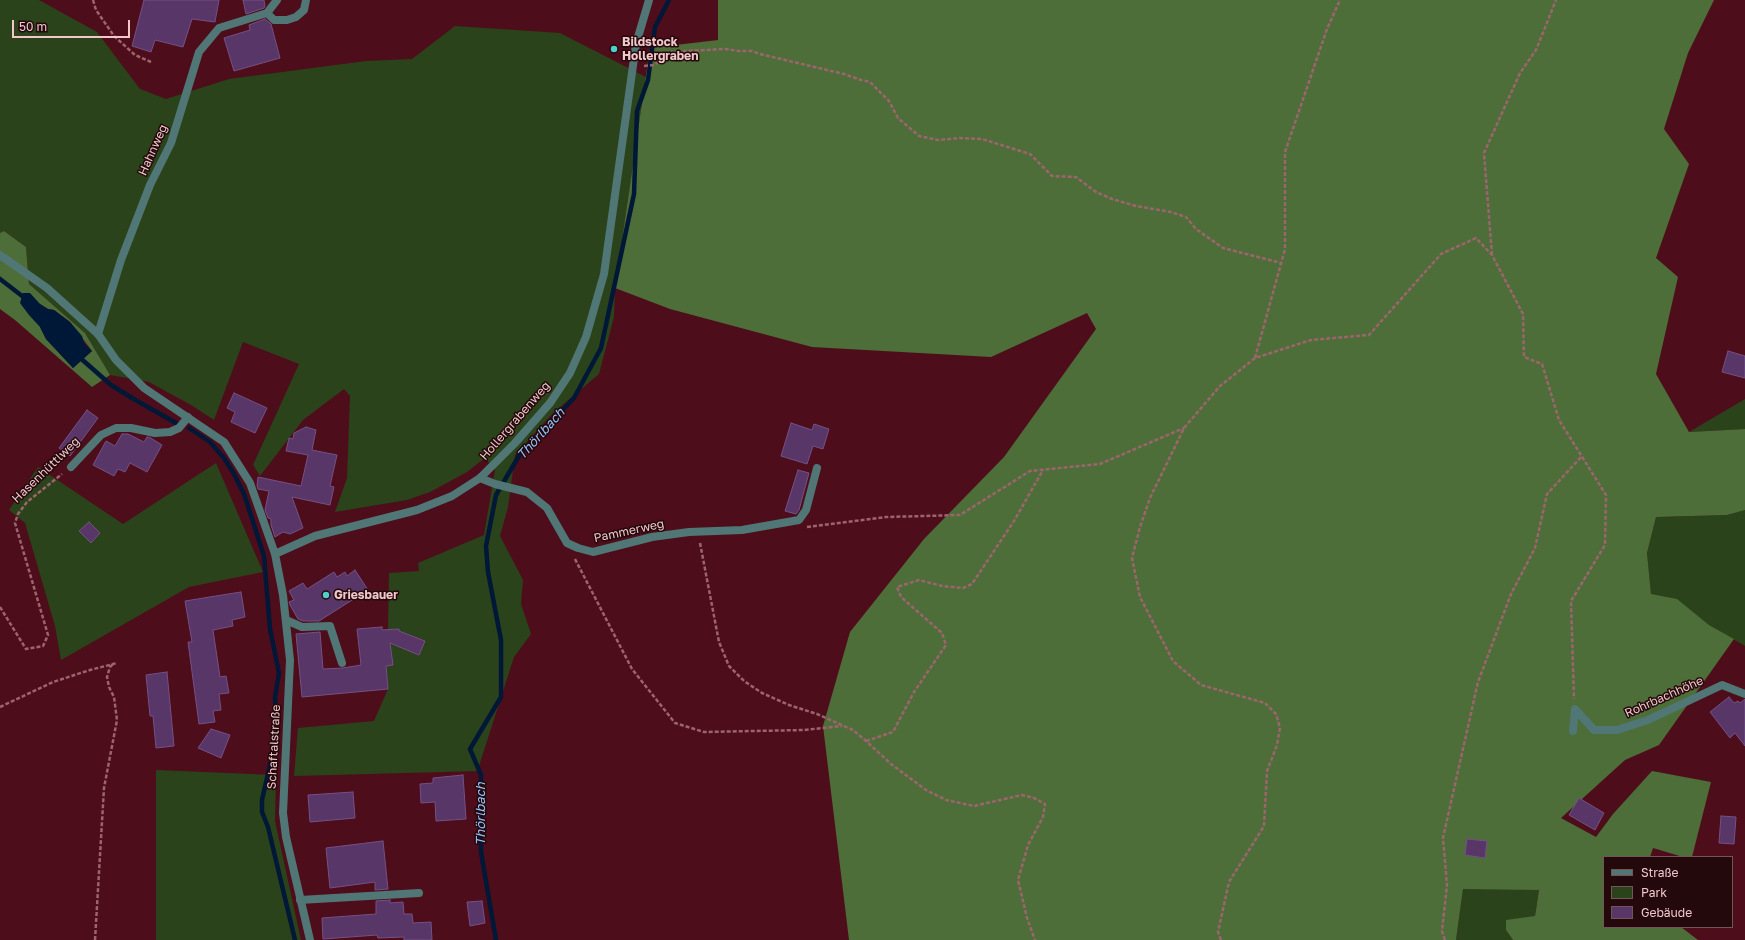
<!DOCTYPE html>
<html>
<head>
<meta charset="utf-8">
<style>
  body { margin:0 }
  #map { position:relative; width:1745px; height:940px; overflow:hidden; background:#4e0d1a; font-family:"Golos Text",sans-serif }
  canvas { display:block }
  .legend { position:absolute; left:1603px; top:856px; width:130px; height:72px; box-sizing:border-box; background:#23080c; border:1px solid #755458; margin:0; padding:5px 7px; list-style:none; font-size:12px; color:#f1c7ca }
  .legend li { display:flex; align-items:center; gap:8px; height:20px }
  .legend b { width:20px; border:1px solid #755458 }
  .scale { position:absolute; left:12px; top:20px; width:118px; height:18px; box-sizing:border-box; border:2px solid #f1c7ca; border-top:0; padding-left:5px; font-size:12px; line-height:14px; white-space:nowrap; color:#f1c7ca; -webkit-text-stroke:3px #23080c; paint-order:stroke }
</style>
</head>
<body>
<div id="map">
<canvas width="1745" height="940"></canvas>
<ul class="legend">
<li><b style="height:5px;background:#507776"></b>Straße</li>
<li><b style="height:11px;background:#2b431a"></b>Park</li>
<li><b style="height:11px;background:#583667"></b>Gebäude</li>
</ul>
<div class="scale">50 m</div>
</div>
<script>
const g = document.querySelector('canvas').getContext('2d');
g.lineJoin = 'round';
function fillPath(path, color) { g.fillStyle = color; g.fill(path, 'evenodd'); }
const toPath = rows => new Path2D(rows.map(r => 'M' + r).join(''));
function trace(path, color, width, dash) { g.strokeStyle = color; g.lineWidth = width; g.lineCap = dash ? 'butt' : 'round'; g.setLineDash(dash || []); g.stroke(path); }
function label(font, color, halo, rows, align = 'center') {
  g.font = font + ' "Golos Text",sans-serif'; g.lineWidth = 3; g.setLineDash([]); g.textBaseline = 'middle'; g.strokeStyle = halo; g.fillStyle = color; for (const [text, x, y, turn = 0] of rows) {
    g.save(); g.translate(x, y); g.rotate((+turn || 0) * Math.PI / 180); g.textAlign = isNaN(turn) ? turn : align; if (halo) g.strokeText(text, 0, 0); g.fillText(text, 0, 0); g.restore();
  }
}
fillPath(toPath([
  [0,0,39,0,97,32,140,89,166,99,229,79,366,61,412,59,455,26,560,33,646,77,615,288,614,317,599,374,553,413,515,455,508,507,500,536,523,580,521,604,531,634,514,657,479,766,481,775,479,771,294,776,298,728,374,721,388,689,386,666,393,665,391,650,383,651,383,645,393,644,419,655,424,640,399,631,399,629,388,630,389,573,419,571,418,563,484,535,495,470,485,458,467,472,430,492,407,500,335,512,347,478,350,396,344,389,303,420,260,476,253,465,299,364,243,342,214,420,191,405,149,382,110,375,85,333,29,284,26,247,4,231,0,233],
  [1745,399,1745,429,1689,432],
  [216,463,263,572,189,587,61,660,55,626,25,523,9,510,38,467,123,524],
  [1745,510,1745,646,1709,625,1677,600,1651,595,1647,553,1656,517,1727,515],
  [156,770,276,775,275,821,301,940,156,940],
  [1463,889,1539,889,1535,916,1506,930,1513,940,1456,940]
]), '#2b431a');
fillPath(toPath([
  [718,0,1714,0,1688,53,1664,129,1689,164,1656,258,1678,277,1656,374,1689,432,1745,429,1745,510,1727,515,1656,517,1647,553,1651,594,1677,599,1709,625,1734,639,1659,745,1625,760,1561,818,1596,837,1613,814,1652,771,1711,782,1692,857,1683,857,1653,848,1650,857,1604,857,1604,927,1681,927,1698,940,1513,940,1506,930,1506,920,1535,916,1539,890,1463,889,1456,940,849,940,823,726,850,632,924,539,1004,457,1096,329,1087,313,991,357,812,347,670,309,615,288,650,48,718,40],
  [4,231,26,247,29,284,85,333,110,375,92,387,15,320,0,309,0,233],
  [40,304,48,309,54,310,70,322,92,351,73,368,46,339,40,327]
]), '#4d6e38');
fillPath(toPath([
  [23,293,30,293,40,304,48,309,54,310,70,322,82,336,84,343,92,351,73,368,46,339,40,327,29,315,20,303]
]), '#001838');
trace(toPath([
  [0,279,26,299],
  [78,356,111,385,132,398,176,423],
  [189,428,210,442,224,458,234,474,244,494,264,556,270,629,279,673,275,697,276,719,272,756,262,800,262,812,268,827,295,940],
  [496,940,481,852,481,775,470,749,501,697,501,640,488,572,486,546,496,495,520,454,574,398,601,348,634,194,637,111,648,80,655,27,669,0]
]), '#001838', 4.5);
const building = toPath([
  [144,0,219,0,215,22,192,19,183,47,155,40,151,52,132,46,144,0],
  [243,0,264,0,265,6,264,8,246,14,243,0],
  [265,19,271,24,280,58,234,71,224,38,250,30,249,25,265,19],
  [1728,351,1745,356,1745,378,1722,372,1728,351],
  [234,393,267,408,255,433,231,422,235,412,227,408,234,393],
  [87,410,98,418,70,456,59,448,87,410],
  [791,423,812,430,814,424,829,429,823,449,813,446,807,464,781,456,791,423],
  [306,427,316,430,312,450,337,455,330,486,334,487,330,505,292,497,303,528,290,534,283,532,275,537,271,525,271,519,268,518,265,510,269,491,258,489,257,485,258,477,301,486,308,455,286,451,289,438,293,439,294,433,306,427],
  [122,434,128,434,144,442,147,437,149,437,162,445,147,472,130,463,125,472,118,469,114,476,93,465,106,441,115,446,122,434],
  [798,470,809,473,799,510,796,514,785,511,798,470],
  [89,522,100,533,91,543,79,531,89,522],
  [355,570,368,590,319,621,303,621,298,619,290,605,289,602,294,600,289,591,303,583,307,589,334,572,337,577,345,572,347,576,355,570],
  [241,592,245,617,232,620,233,626,213,630,220,677,226,676,229,693,219,694,221,710,213,711,215,722,199,724,188,642,192,642,185,601,241,592],
  [382,627,382,630,399,629,399,631,425,641,419,655,390,643,393,665,386,666,388,689,302,697,296,634,320,632,323,669,343,668,361,665,357,629,382,627],
  [167,672,174,746,156,748,153,716,150,716,146,675,167,672],
  [1729,697,1734,703,1738,701,1740,703,1745,699,1745,746,1735,733,1730,738,1710,712,1729,697],
  [211,729,230,735,221,758,198,748,211,729],
  [463,775,466,819,436,821,435,802,421,803,420,784,433,783,433,778,463,775],
  [353,792,355,818,310,822,308,795,353,792],
  [1579,798,1604,813,1595,830,1569,815,1579,798],
  [1721,816,1736,817,1734,844,1719,843,1721,816],
  [1467,839,1487,841,1485,858,1465,855,1467,839],
  [383,841,388,889,375,890,375,882,330,888,326,848,383,841],
  [390,900,390,903,403,902,404,914,412,914,413,923,431,922,432,940,404,940,404,937,378,938,377,935,323,939,322,918,376,914,376,901,390,900],
  [482,901,485,923,470,926,467,902,482,901]
]);
fillPath(building, '#583667');
trace(building, '#755087', 1);
trace(toPath([
  [93,0,96,10,114,36,135,55,151,62],
  [644,66,654,65,661,60,685,51,725,49,739,51,752,51,760,54,844,74,861,80,870,82,889,101,898,118,919,136,938,140,960,138,982,139,1030,154,1052,176,1076,177,1096,192,1112,199,1136,206,1171,212,1186,217,1196,229,1223,248,1281,263],
  [1492,255,1484,153,1520,73,1536,50,1556,0],
  [1255,358,1285,249,1285,152,1327,29,1340,0],
  [807,527,886,517,960,515,1030,471,1100,464,1184,428],
  [700,543,719,642,729,666,744,681,762,693,789,705,817,714,853,730,866,741,891,764,926,790,946,800,974,806,1022,795,1034,798,1045,804,1043,817,1028,845,1018,880,1027,918,1035,940],
  [575,559,632,669,675,723,704,732,804,730,842,726],
  [0,607,26,649,43,646,48,635,15,523,18,514,27,502,62,474],
  [0,707,53,682,90,670,117,663],
  [866,741,893,732,914,692,946,645,942,633,901,597,897,587,919,580,942,586,963,588,972,584,1014,521,1043,470],
  [95,940,104,788,117,720,114,697,109,687,107,677,110,667,114,663],
  [1221,940,1218,932,1229,882,1264,826,1267,771,1277,745,1280,728,1276,714,1265,703,1201,685,1173,661,1140,597,1132,558,1140,527,1150,498,1184,428,1220,386,1255,358,1311,340,1369,335,1441,254,1476,238,1492,255,1523,314,1524,357,1542,364,1559,420,1606,495,1605,545,1571,601,1574,699],
  [1445,940,1442,931,1447,885,1443,838,1478,682,1511,594,1535,548,1547,494,1582,456]
]), '#9c656e', 2.5, [4, 2]);
trace(toPath([
  [267,13,274,20,287,20,296,17,304,10,306,0],
  [98,334,121,260,150,185,171,143,199,52,219,28,267,13,277,0],
  [71,467,101,435,116,428,131,428,155,433,170,432,179,428,188,417],
  [480,478,495,484,527,492,547,508,567,543,578,548,593,552,652,537,689,532,742,530,799,520,806,510,817,468],
  [286,620,302,627,330,626,342,663],
  [1573,731,1575,709,1594,730,1617,730,1648,720,1722,685,1745,694],
  [300,900,419,893]
]), '#507776', 8);
trace(toPath([
  [0,255,47,288,98,334,116,360,144,388,224,442,250,483,275,554,283,595,290,660,283,813,286,837,310,940],
  [275,554,315,536,417,510,452,496,480,478,515,443,550,403,570,373,586,337,604,274,636,44,649,0]
]), '#507776', 8);
for (const [x, y, r, color] of [
  [614,49,4,"#52cdcc"],
  [326,595,4,"#52cdcc"]
]) { const dot = new Path2D(); dot.arc(x, y, r, 0, 2 * Math.PI); g.fillStyle = color; g.fill(dot); trace(dot, '#23080c', 1.5); }
label('bold 12px', '#f1c7ca', '#23080c', [
  ["Bildstock",622,42],
  ["Hollergraben",622,56],
  ["Griesbauer",334,595]
], 'left');
label('12px', '#f1c7ca', '#23080c', [
  ["Hahnweg",153,150,-66],
  ["Hollergrabenweg",515,421,-49],
  ["Hasenhüttlweg",46,470,-44],
  ["Pammerweg",629,531,-12],
  ["Rohrbachhöhe",1664,697,-24],
  ["Schaftalstraße",274,747,-87]
]);
label('italic 13px', '#94c2fb', '#23080c', [
  ["Thörlbach",541,434,-48],
  ["Thörlbach",481,814,-90]
]);
</script>
</body>
</html>
